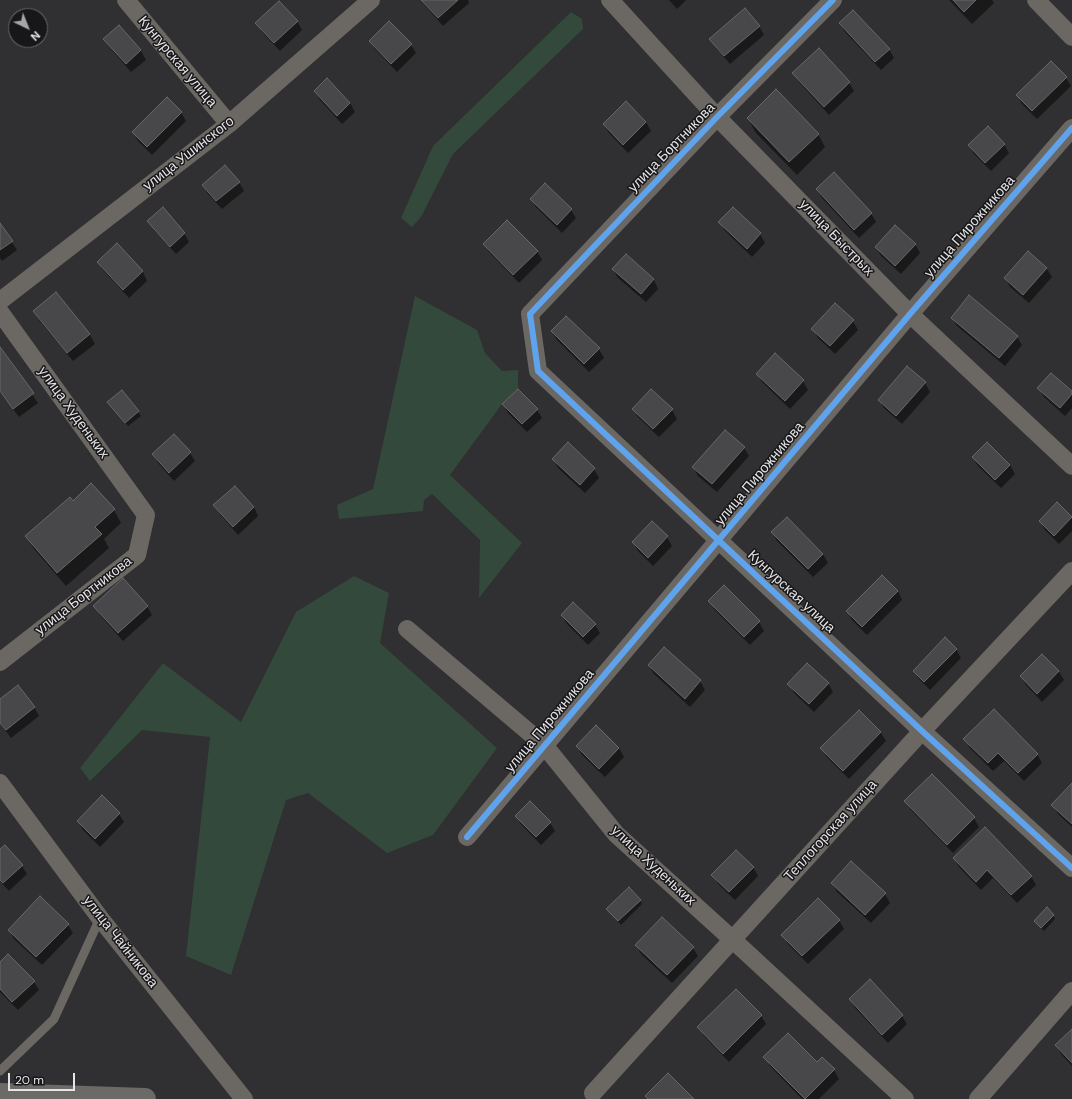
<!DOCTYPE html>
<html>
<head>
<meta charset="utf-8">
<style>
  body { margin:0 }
  #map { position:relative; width:1072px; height:1099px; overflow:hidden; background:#302f31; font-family:"DM Sans",sans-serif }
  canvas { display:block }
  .north { position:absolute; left:8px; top:8px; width:40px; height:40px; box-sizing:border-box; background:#171618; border:1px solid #69686a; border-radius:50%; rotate:137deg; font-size:11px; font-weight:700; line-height:16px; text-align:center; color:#e5e4e6 }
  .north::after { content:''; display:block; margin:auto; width:14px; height:18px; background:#a6a5a7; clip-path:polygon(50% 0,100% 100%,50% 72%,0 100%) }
  .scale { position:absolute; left:8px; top:1073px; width:67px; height:18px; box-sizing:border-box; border:2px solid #e5e4e6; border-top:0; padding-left:5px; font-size:12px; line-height:14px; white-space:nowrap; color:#e5e4e6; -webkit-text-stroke:3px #171618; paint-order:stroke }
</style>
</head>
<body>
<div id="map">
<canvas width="1072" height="1099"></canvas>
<div class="north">N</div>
<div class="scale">20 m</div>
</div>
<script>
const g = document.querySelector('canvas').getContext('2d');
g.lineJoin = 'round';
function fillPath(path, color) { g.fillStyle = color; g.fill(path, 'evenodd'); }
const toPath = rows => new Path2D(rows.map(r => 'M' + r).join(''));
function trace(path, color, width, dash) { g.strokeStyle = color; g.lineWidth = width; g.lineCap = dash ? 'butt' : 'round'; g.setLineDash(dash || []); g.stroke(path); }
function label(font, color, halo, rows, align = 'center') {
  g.font = font + ' "DM Sans",sans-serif'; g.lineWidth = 3; g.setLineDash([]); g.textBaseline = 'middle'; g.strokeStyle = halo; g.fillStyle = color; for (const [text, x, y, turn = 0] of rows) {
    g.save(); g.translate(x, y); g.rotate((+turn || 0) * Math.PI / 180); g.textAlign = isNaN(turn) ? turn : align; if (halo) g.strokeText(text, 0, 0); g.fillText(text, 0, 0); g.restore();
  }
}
fillPath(toPath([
  [571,12,582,19,583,29,453,154,421,217,412,227,401,218,433,146],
  [415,296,477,330,485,353,502,371,518,370,518,389,502,404,450,475,522,543,479,598,480,540,432,494,424,500,423,511,339,519,337,505,373,489],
  [354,576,389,593,380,643,497,748,433,835,387,853,308,793,286,800,231,975,186,956,210,737,142,730,90,781,80,768,163,663,241,722,296,612]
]), '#33493b');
fillPath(toPath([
  [420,0,468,0,469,3,443,26],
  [669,0,686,0,677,9],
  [949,0,992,0,994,3,972,24],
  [297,21,302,30,280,51,262,32,257,23],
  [840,24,889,49,894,58,881,70,845,32],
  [759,26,764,35,730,64,716,48,711,39],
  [119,27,141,51,146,60,131,72,110,48,105,40],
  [370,41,411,45,416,53,397,72,375,49],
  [819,50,849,83,854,91,829,115,799,82,794,73],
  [1066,78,1071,86,1037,119,1022,104,1017,95],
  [315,91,350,103,355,112,342,124,320,100],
  [626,103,646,122,651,131,628,153,609,133,604,125],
  [181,112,186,121,152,155,138,141,133,132],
  [748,118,818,134,825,147,797,175,755,132],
  [1004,144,1009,153,991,171,974,154,969,145],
  [239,182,244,191,222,209,208,194,203,185],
  [817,190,871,213,876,222,859,238,822,198],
  [531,199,571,210,576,218,562,233,536,207],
  [733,208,760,234,765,243,752,257,725,231,720,222],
  [149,221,184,233,189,242,176,254,154,230],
  [0,225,17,250,2,261,0,258],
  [117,244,143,272,147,281,129,298,103,270,98,262],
  [484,244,537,251,542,260,519,283,489,252],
  [915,244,920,253,901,274,881,256,876,247],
  [1028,252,1047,269,1052,277,1029,303,1010,287,1005,278],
  [626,256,654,280,658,289,646,302,618,278,613,270],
  [55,293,90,335,95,344,73,361,39,320,34,311],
  [566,317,599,349,604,358,589,372,557,340,552,332],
  [952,318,1017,337,1022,345,1005,366,957,326],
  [853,321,858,330,835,354,818,338,813,329],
  [0,349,38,403,19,417,0,392],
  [757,374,803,381,808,390,790,409,762,382],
  [925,383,930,392,902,424,884,408,879,400],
  [1039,388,1072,392,1072,408,1065,416,1044,397],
  [122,391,141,416,128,426,111,406],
  [503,404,537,410,542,418,527,432,508,413],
  [633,409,672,410,677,419,659,437,638,417],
  [174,435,190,453,195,461,174,481,158,463,153,454],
  [568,444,594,469,599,478,585,493,558,468,553,459],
  [744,448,749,456,717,492,698,476,693,467],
  [973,457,1010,465,1015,474,1001,488,978,466],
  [73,502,114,510,121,523,104,539,109,548,66,586,34,549,26,536],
  [215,506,254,507,258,516,238,535,220,514],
  [1072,517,1072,531,1059,544,1045,530,1040,521],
  [787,518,823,554,828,563,813,577,777,541,772,532],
  [652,522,667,537,672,546,653,566,638,551,633,542],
  [724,587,759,622,764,631,750,645,715,610,710,601],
  [898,591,902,600,867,635,852,620,847,611],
  [95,606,147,606,152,615,123,641,100,615],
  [562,615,595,625,600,633,588,645,567,624],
  [956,649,961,658,930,690,919,679,914,671],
  [1042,655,1059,672,1064,680,1042,702,1026,685,1021,676],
  [649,666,700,681,705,690,690,707,654,674],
  [828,683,833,692,814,712,794,693,789,684],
  [0,700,34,707,39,716,11,738,0,723],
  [859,711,881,733,886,741,849,779,827,757,822,749],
  [965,739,1037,754,1042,763,1024,781,1004,761,993,771,970,748],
  [577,746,619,748,624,757,605,777,582,755],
  [932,776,974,818,979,827,953,853,911,810,906,802],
  [1072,784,1072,827,1058,814,1053,805],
  [119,814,124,822,100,847,83,830,78,821],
  [516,816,550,823,555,831,541,845,521,824],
  [0,851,22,866,27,874,9,891,0,881],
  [954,858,1031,876,1036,885,1017,903,993,878,981,890,959,867],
  [851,862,885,894,890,903,871,923,837,892,832,883],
  [753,867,758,876,735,900,718,884,713,875],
  [640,900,642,904,621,925,607,909],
  [1053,915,1055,919,1044,931,1035,921],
  [839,920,844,929,808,964,788,944,783,935],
  [68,925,73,933,42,965,14,939,9,930],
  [636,945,693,948,698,956,672,983,641,954],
  [0,963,34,982,39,990,18,1010,0,992],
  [870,981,902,1016,907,1024,888,1043,855,1008,850,999],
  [761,1016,766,1024,729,1062,704,1036,699,1028],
  [1072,1030,1072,1066,1061,1054,1056,1045],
  [765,1057,817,1063,834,1070,839,1079,819,1099,802,1099,770,1066]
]), '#0007');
const building = toPath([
  [421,0,458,0,438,18,421,0],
  [953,0,976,0,964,12,953,0],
  [279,1,298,21,274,43,255,23,279,1],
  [745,8,760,26,724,56,709,39,745,8],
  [853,10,890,49,875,62,839,23,853,10],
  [389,21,412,44,391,64,369,41,389,21],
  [119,25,141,50,126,64,103,39,119,25],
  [819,48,850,82,824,107,792,73,819,48],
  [1051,61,1067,77,1032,111,1016,95,1051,61],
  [327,78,350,103,337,116,314,91,327,78],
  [776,89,819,134,789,162,747,118,776,89],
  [167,97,182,112,147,147,132,132,167,97],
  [626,101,646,122,623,145,603,124,626,101],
  [988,126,1005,144,985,163,968,145,988,126],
  [225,165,240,182,216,201,202,185,225,165],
  [834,172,872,213,854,230,816,189,834,172],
  [545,183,572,209,557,225,530,199,545,183],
  [163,207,185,233,170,247,147,221,163,207],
  [733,207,761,233,747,249,718,222,733,207],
  [507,220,538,251,513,275,483,244,507,220],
  [0,223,13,241,0,250,0,223],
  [895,225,916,244,895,266,875,247,895,225],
  [117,243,143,271,123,290,97,262,117,243],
  [1028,251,1047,268,1023,295,1004,278,1028,251],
  [626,254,654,279,641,294,612,269,626,254],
  [56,292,90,334,67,353,33,311,56,292],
  [969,295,1018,336,999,358,951,318,969,295],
  [835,303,854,320,830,346,811,329,835,303],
  [566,316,600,348,584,364,551,331,566,316],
  [0,347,34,393,13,409,0,391,0,347],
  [775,353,804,380,785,401,756,374,775,353],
  [907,366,926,382,896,416,878,400,907,366],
  [1051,373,1072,391,1072,394,1060,408,1037,388,1051,373],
  [518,389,538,409,522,424,502,404,518,389],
  [651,389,673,409,653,429,632,409,651,389],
  [122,390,139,411,125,423,107,402,122,390],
  [725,430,745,447,712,484,692,467,725,430],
  [174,434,191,452,169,473,152,454,174,434],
  [568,442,595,468,580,485,552,459,568,442],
  [987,442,1010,465,995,480,972,457,987,442],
  [91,483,115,509,95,527,102,534,57,573,25,536,70,497,73,501,91,483],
  [235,486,254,507,233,527,213,505,235,486],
  [1057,502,1072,517,1054,536,1039,521,1057,502],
  [787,517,823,554,808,569,771,532,787,517],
  [652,521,668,536,648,558,632,542,652,521],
  [882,575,898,591,862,627,846,611,882,575],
  [123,578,148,606,118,633,93,606,123,578],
  [724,585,760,621,744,637,708,601,724,585],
  [573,602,596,624,583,637,561,615,573,602],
  [945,637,957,649,924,682,913,671,945,637],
  [664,647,701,680,685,699,648,665,664,647],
  [1042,654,1059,671,1037,694,1020,676,1042,654],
  [807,663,829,683,809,704,787,684,807,663],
  [18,685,35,707,6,730,0,723,0,699,18,685],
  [994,709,1038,754,1018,773,998,753,988,763,963,739,994,709],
  [859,710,881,732,843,771,820,748,859,710],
  [596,725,619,748,599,769,576,746,596,725],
  [932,774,975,817,947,845,904,801,932,774],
  [1072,783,1072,824,1051,805,1072,783],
  [102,795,120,813,95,839,77,821,102,795],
  [530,801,551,822,536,837,515,816,530,801],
  [985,827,1032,876,1011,895,987,870,976,882,953,858,985,827],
  [5,845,23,865,3,883,0,880,0,849,5,845],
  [736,850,754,867,729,892,711,875,736,850],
  [851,861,886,893,865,915,831,883,851,861],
  [629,887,641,900,618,921,606,909,629,887],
  [40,896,69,924,36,957,8,930,40,896],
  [818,898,840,920,802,956,781,935,818,898],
  [1047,907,1054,915,1041,928,1034,921,1047,907],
  [662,917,694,947,667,975,635,945,662,917],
  [8,954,35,981,12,1002,0,989,0,962,8,954],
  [870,979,903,1015,882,1035,849,999,870,979],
  [736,989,762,1015,723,1054,697,1027,736,989],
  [1072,1029,1072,1063,1055,1045,1072,1029],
  [788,1033,817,1062,822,1057,835,1069,805,1099,763,1057,788,1033],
  [668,1073,694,1099,648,1099,645,1096,668,1073]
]);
fillPath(building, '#484749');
trace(building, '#686769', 1);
trace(toPath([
  [0,1071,54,1019,100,918]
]), '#6b6763', 9);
trace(toPath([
  [126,0,229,124],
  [610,0,717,117,910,314,1072,466],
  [833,0,717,117,530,314,538,371,922,731,1072,868],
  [1036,0,1072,37],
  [0,301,229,124,371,0],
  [0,312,146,515,137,555,0,662],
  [407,629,544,745,616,834,733,940,905,1099],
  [0,783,100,918,244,1099],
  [467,837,910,314,1072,128],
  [593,1093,922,731,1072,571],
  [978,1099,1072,991]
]), '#6b6763', 18);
trace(toPath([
  [0,1094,145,1099]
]), '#6c6a66', 22);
trace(toPath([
  [833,0,717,117,530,314,538,371,922,731,1072,868],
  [467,837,910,314,1072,128]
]), '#60a3ed', 6);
label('14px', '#e5e4e6', '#171618', [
  ["Кунгурская улица",177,62,50],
  ["улица Бортникова",672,148,-46],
  ["улица Ушинского",189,154,-38],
  ["улица Пирожникова",970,227,-49],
  ["улица Быстрых",836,238,46],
  ["улица Худеньких",73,413,54],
  ["улица Пирожникова",760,474,-50],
  ["Кунгурская улица",791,592,43],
  ["улица Бортникова",84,596,-38],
  ["улица Пирожникова",550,721,-50],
  ["Теплогорская улица",831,831,-48],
  ["улица Худеньких",653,866,43],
  ["улица Чайникова",120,942,52]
]);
</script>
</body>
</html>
